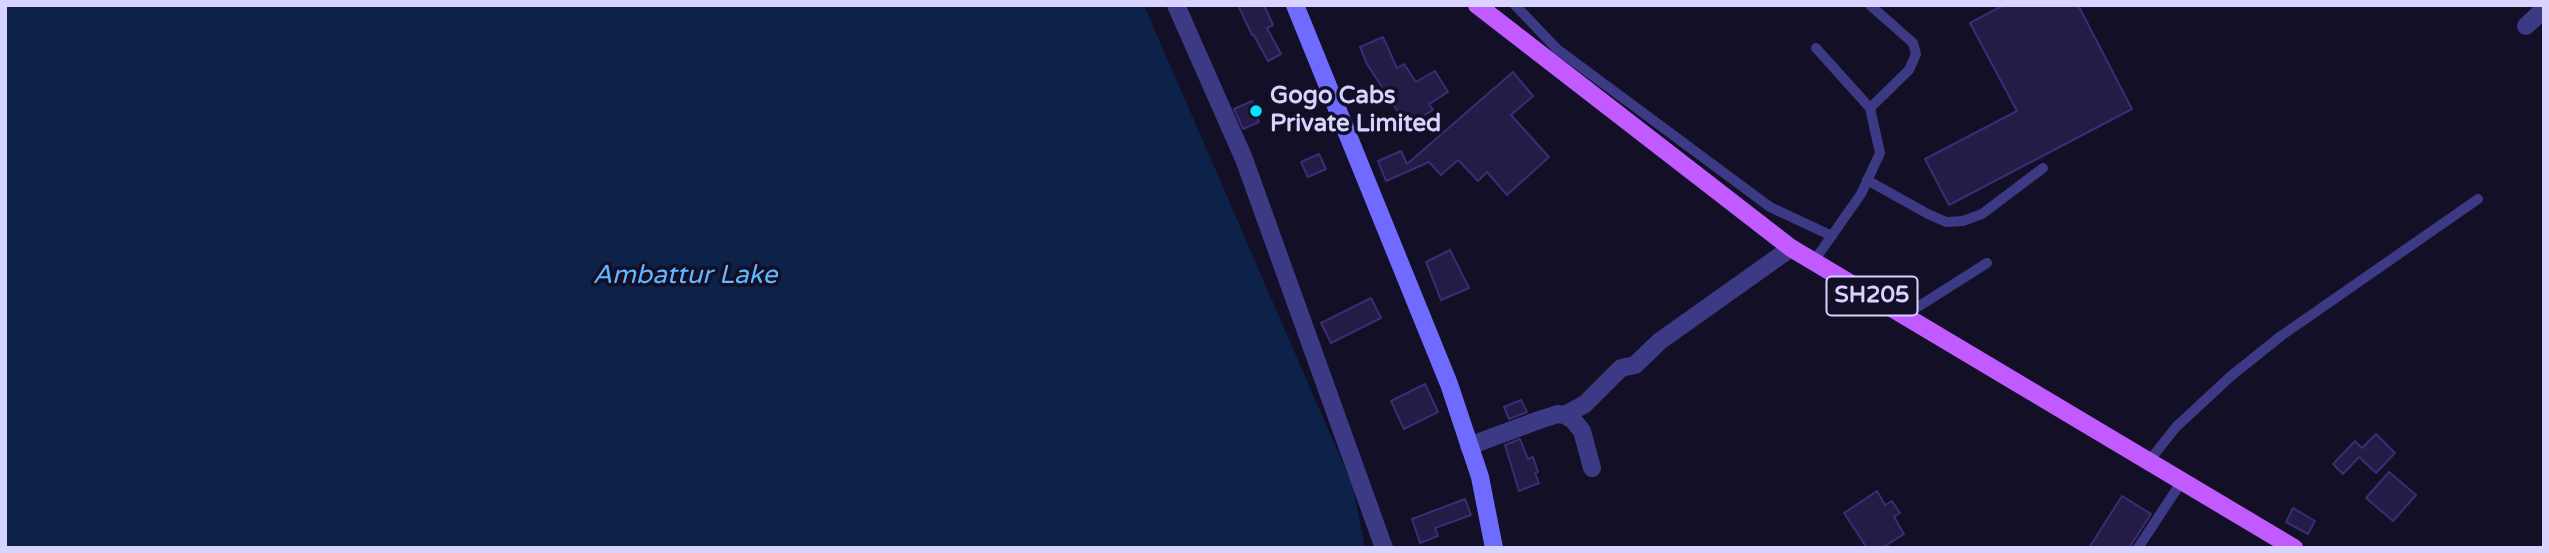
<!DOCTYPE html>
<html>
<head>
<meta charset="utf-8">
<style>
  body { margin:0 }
  #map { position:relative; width:2549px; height:553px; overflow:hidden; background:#130f26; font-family:"Varela Round",sans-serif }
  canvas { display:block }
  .frame { position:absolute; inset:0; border:7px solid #d9d4ff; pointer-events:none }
</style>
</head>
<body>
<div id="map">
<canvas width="2549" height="553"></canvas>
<div class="frame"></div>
</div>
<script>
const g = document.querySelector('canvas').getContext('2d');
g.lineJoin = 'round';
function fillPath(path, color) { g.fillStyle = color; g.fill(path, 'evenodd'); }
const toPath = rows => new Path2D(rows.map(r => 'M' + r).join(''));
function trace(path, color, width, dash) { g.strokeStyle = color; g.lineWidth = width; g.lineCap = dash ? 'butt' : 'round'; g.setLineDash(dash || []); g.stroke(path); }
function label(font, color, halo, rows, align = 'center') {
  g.font = font + ' "Varela Round",sans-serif'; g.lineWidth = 7; g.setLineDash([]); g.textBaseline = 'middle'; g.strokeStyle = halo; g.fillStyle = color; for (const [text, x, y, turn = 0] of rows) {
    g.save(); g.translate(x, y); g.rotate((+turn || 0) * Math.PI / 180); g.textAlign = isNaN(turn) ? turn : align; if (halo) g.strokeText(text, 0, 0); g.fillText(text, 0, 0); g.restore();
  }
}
fillPath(toPath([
  [5,5,1144,5,1353,487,1365,548,5,548]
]), '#0c2248');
const building = toPath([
  [1238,5,1264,5,1273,25,1267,28,1281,54,1268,61,1253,34,1252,35,1238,5],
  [2004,5,2078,5,2132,109,1949,205,1925,159,2017,111,1970,23,2004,5],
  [1383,37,1397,68,1404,64,1416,82,1435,71,1448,92,1429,104,1433,110,1407,126,1367,64,1360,47,1383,37],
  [1513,72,1533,96,1511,115,1549,157,1507,195,1487,172,1478,181,1458,160,1441,175,1429,162,1386,181,1378,161,1401,151,1407,164,1513,72],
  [1252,101,1259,122,1243,129,1234,109,1252,101],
  [1319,154,1326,169,1308,177,1301,162,1319,154],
  [1450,250,1469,288,1441,300,1426,262,1450,250],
  [1371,298,1381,318,1331,343,1321,323,1371,298],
  [1425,384,1438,412,1404,429,1391,401,1425,384],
  [1521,400,1527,412,1509,419,1504,407,1521,400],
  [2376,434,2395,453,2376,473,2359,457,2343,474,2333,464,2355,441,2362,448,2376,434],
  [1520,439,1528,459,1533,457,1538,472,1535,473,1539,483,1519,491,1505,445,1520,439],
  [2389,472,2416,495,2393,521,2366,498,2389,472],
  [1877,491,1885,505,1892,501,1900,513,1894,517,1904,534,1882,548,1867,548,1844,513,1877,491],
  [2122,496,2151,514,2129,548,2089,548,2122,496],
  [1465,499,1471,515,1435,528,1438,536,1420,543,1412,519,1465,499],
  [2293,508,2315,521,2308,534,2286,522,2293,508]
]);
fillPath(building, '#241b47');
trace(building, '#3b2d73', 2);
trace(toPath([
  [1515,5,1557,49,1770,207,1832,236],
  [1870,108,1909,70,1916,54,1913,43,1870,5],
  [1867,180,1928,214,1946,222,1963,221,1982,214,2043,168],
  [1814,261,1861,194,1880,153,1870,108,1816,48],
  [1905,315,1987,263],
  [2149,461,2176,427,2231,376,2281,336,2478,199],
  [2138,548,2182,481]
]), '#3d3a85', 10);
trace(toPath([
  [1176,5,1244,159,1384,548],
  [2526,26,2544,9],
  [1565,415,1585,404,1621,368,1635,365,1660,341,1791,248],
  [1469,446,1539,420,1558,414,1565,415,1573,420,1582,431,1592,468]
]), '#3d3a85', 18);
trace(toPath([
  [1295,5,1449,384,1480,477,1494,548]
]), '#6f6bff', 18);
trace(toPath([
  [1477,5,1791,248,2294,548]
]), '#c25bff', 18);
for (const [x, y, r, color] of [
  [1256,111,7,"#00e5ff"]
]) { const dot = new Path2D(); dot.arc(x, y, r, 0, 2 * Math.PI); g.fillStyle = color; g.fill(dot); trace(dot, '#130f26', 2.5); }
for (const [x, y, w] of [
  [1872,296,91]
]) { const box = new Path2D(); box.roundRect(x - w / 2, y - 19.5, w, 39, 5); g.fillStyle = '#130f26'; g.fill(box); trace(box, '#d9d4ff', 2); }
label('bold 23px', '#d9d4ff', null, [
  ["SH205",1872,296]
]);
label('bold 24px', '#d9d4ff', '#130f26', [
  ["Gogo Cabs",1270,97],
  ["Private Limited",1270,125]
], 'left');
label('italic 26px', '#62b6ff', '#130f26', [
  ["Ambattur Lake",685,276]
]);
</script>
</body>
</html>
